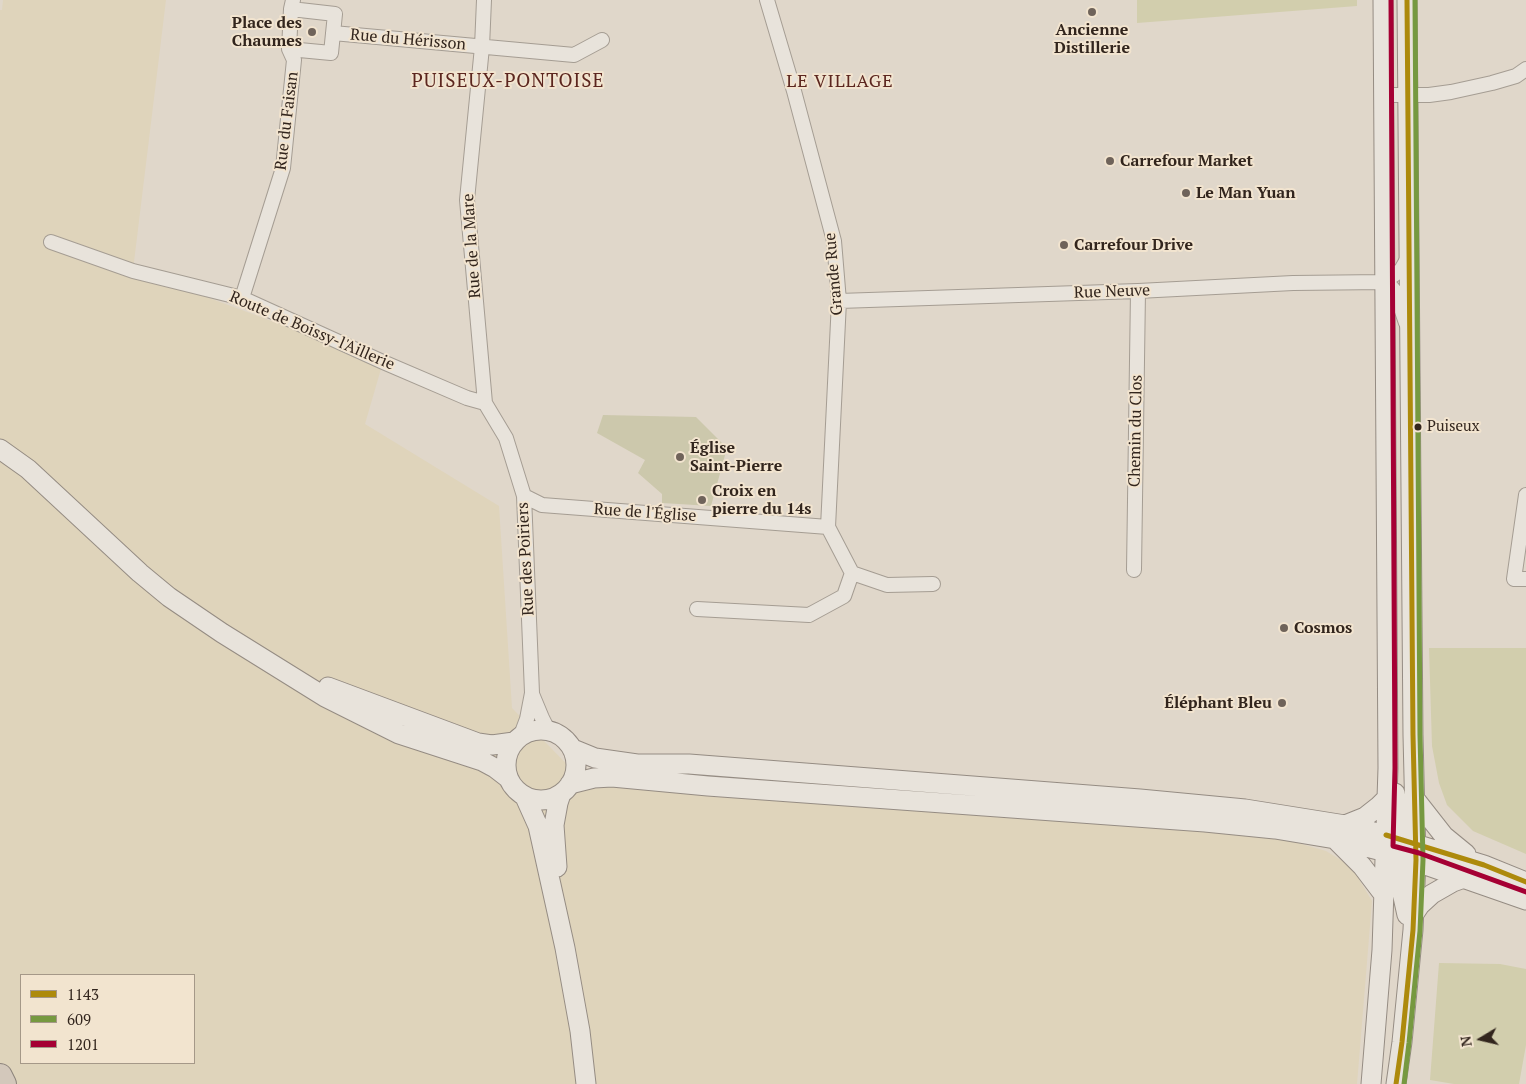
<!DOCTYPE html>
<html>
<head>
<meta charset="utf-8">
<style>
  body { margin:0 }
  #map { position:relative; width:1526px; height:1084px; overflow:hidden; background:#e0d7ca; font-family:"PT Serif",serif }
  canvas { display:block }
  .legend { position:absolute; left:20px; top:974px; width:175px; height:90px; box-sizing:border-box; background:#f2e4cf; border:1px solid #a59888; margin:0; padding:6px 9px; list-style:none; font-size:15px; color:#32251d }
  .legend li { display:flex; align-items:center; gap:10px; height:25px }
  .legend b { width:25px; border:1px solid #a59888 }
  .north { position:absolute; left:1456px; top:1014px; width:50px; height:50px; -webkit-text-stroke:4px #f2e4cf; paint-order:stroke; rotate:261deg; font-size:14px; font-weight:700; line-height:20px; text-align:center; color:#32251d }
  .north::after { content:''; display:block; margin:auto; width:18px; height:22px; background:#32251d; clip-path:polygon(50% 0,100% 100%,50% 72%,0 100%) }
</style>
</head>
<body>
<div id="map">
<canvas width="1526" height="1084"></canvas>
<ul class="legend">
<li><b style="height:6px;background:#ad8a0c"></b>1143</li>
<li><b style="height:6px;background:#769940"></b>609</li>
<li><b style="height:6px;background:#a50034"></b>1201</li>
</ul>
<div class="north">N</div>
</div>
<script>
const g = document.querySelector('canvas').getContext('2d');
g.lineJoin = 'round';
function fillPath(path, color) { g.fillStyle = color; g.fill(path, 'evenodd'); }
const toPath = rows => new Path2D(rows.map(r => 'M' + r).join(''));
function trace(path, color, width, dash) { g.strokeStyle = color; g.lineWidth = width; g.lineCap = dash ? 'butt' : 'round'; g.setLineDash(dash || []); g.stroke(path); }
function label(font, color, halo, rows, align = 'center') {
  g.font = font + ' "PT Serif",serif'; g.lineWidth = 4; g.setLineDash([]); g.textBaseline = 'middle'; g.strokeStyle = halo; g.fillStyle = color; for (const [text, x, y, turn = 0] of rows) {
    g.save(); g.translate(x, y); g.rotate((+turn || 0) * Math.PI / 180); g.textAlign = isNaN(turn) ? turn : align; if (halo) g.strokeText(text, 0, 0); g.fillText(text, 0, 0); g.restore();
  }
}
fillPath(toPath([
  [3,0,166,0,133,270,383,362,365,424,499,506,512,708,587,785,974,811,1273,836,1326,851,1351,866,1372,901,1357,1084,0,1084,0,10,2,10],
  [21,975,194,975,194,1063,21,1063]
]), '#dfd4bb');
fillPath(toPath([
  [1137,0,1357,0,1357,6,1137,23],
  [1429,648,1526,648,1526,854,1473,831,1447,805,1439,783,1432,746],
  [1439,963,1500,964,1526,969,1526,1045,1519,1084,1454,1084,1430,1080]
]), '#d2cead');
fillPath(toPath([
  [603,415,696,417,727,448,711,506,662,503,662,494,638,473,645,460,597,433]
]), '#ccc8ac');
const street = toPath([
  [484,0,482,47,467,200,485,403,506,438,524,496,532,693,527,719,521,735],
  [767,0,794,91,834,241,839,301,828,527],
  [333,33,574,55,602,40],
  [289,49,331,53,335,14,291,9],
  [1383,95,1429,95,1451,92,1492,83,1516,76,1526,69],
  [51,242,133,271,242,298,383,362,467,398,485,403],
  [1384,282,1401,270,1409,256],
  [242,298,283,168,294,60,289,49,291,9,293,0],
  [839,301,1138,291,1293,283,1384,282,1388,283,1395,291,1406,323],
  [1526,495,1514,579,1526,579],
  [524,496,542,505,828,527],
  [828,527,852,573,887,585,933,584],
  [1134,570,1138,291],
  [697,609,809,615,844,596,852,573],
  [532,694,542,718,548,730]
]);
const secondary = toPath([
  [0,449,28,469,140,573,169,597,222,633,325,697,399,734,482,761,495,768,508,778],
  [328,687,478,743,492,745,514,742],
  '506 765a35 35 0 1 1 70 0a35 35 0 1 1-70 0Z',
  [573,749,595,758,637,764,689,764,1140,799,1245,809,1345,825,1386,835,1484,865,1526,882],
  [570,784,594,778,612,777,708,786,1205,822,1275,829,1335,839,1394,854,1526,900],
  [1395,793,1399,815,1409,848],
  [525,797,538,826,565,948,580,1031,586,1084],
  [1415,799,1444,836,1466,854],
  [1345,825,1365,817,1379,806,1388,797],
  [1336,840,1362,866,1384,895],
  [1392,847,1407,915],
  [557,867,554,825,558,803,561,794],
  [1414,914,1420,905,1432,894,1453,882,1464,878],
  [1371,1084,1382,950,1388,768,1383,0],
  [1396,1084,1402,1042,1413,930,1416,860,1413,735,1407,0]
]);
const highway = toPath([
  [0,1076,4,1084]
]);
trace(street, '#a59d93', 16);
trace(secondary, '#958c83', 21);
trace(highway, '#8b827a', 26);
trace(street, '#e8e3db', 14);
trace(secondary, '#e8e3db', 19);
trace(highway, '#d3c8bb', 24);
trace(toPath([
  [1386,835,1484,865,1526,882],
  [1396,1084,1402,1042,1413,930,1416,860,1413,735,1407,0]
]), '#ad8a0c', 5);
trace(toPath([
  [1404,1084,1409,1043,1420,931,1423,860,1420,735,1415,0]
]), '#769940', 5);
trace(toPath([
  [1391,0,1395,768,1393,846,1419,853,1526,892]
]), '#a50034', 5);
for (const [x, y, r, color] of [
  [1092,12,5,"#6f635a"],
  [312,32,5,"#6f635a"],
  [1110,161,5,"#6f635a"],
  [1186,193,5,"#6f635a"],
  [1064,245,5,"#6f635a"],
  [1418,427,4.5,"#32251d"],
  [680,457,5,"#6f635a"],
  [702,500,5,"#6f635a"],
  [1284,628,5,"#6f635a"],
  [1282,703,5,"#6f635a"]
]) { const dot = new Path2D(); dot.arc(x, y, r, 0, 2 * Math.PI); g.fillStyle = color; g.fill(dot); trace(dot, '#f2e4cf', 2); }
label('15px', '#32251d', '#f2e4cf', [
  ["Puiseux",1427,427]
], 'left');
label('bold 16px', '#32251d', '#f2e4cf', [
  ["Place des",302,23,"right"],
  ["Chaumes",302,41,"right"],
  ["Ancienne",1092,30,"center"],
  ["Distillerie",1092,48,"center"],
  ["Carrefour Market",1120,161],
  ["Le Man Yuan",1196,193],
  ["Carrefour Drive",1074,245],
  ["Église",690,448],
  ["Saint-Pierre",690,466],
  ["Croix en",712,491],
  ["pierre du 14s",712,509],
  ["Cosmos",1294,628],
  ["Éléphant Bleu",1272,703,"right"]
], 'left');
label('16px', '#32251d', '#f2e4cf', [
  ["Rue du Hérisson",408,40,5],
  ["Rue du Faisan",287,121,-83],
  ["Rue de la Mare",472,246,-94],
  ["Grande Rue",834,274,-95],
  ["Rue Neuve",1112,292,-2],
  ["Route de Boissy-l'Aillerie",312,331,23],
  ["Chemin du Clos",1136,431,-89],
  ["Rue de l'Église",645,513,4],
  ["Rue des Poiriers",526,559,-93]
]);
g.letterSpacing = '1px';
label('18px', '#5c261f', '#f2e4cf', [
  ["LE VILLAGE",840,82]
]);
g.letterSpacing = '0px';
g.letterSpacing = '1px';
label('19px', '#5c261f', '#f2e4cf', [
  ["PUISEUX-PONTOISE",508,82]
]);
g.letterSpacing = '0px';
</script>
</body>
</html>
